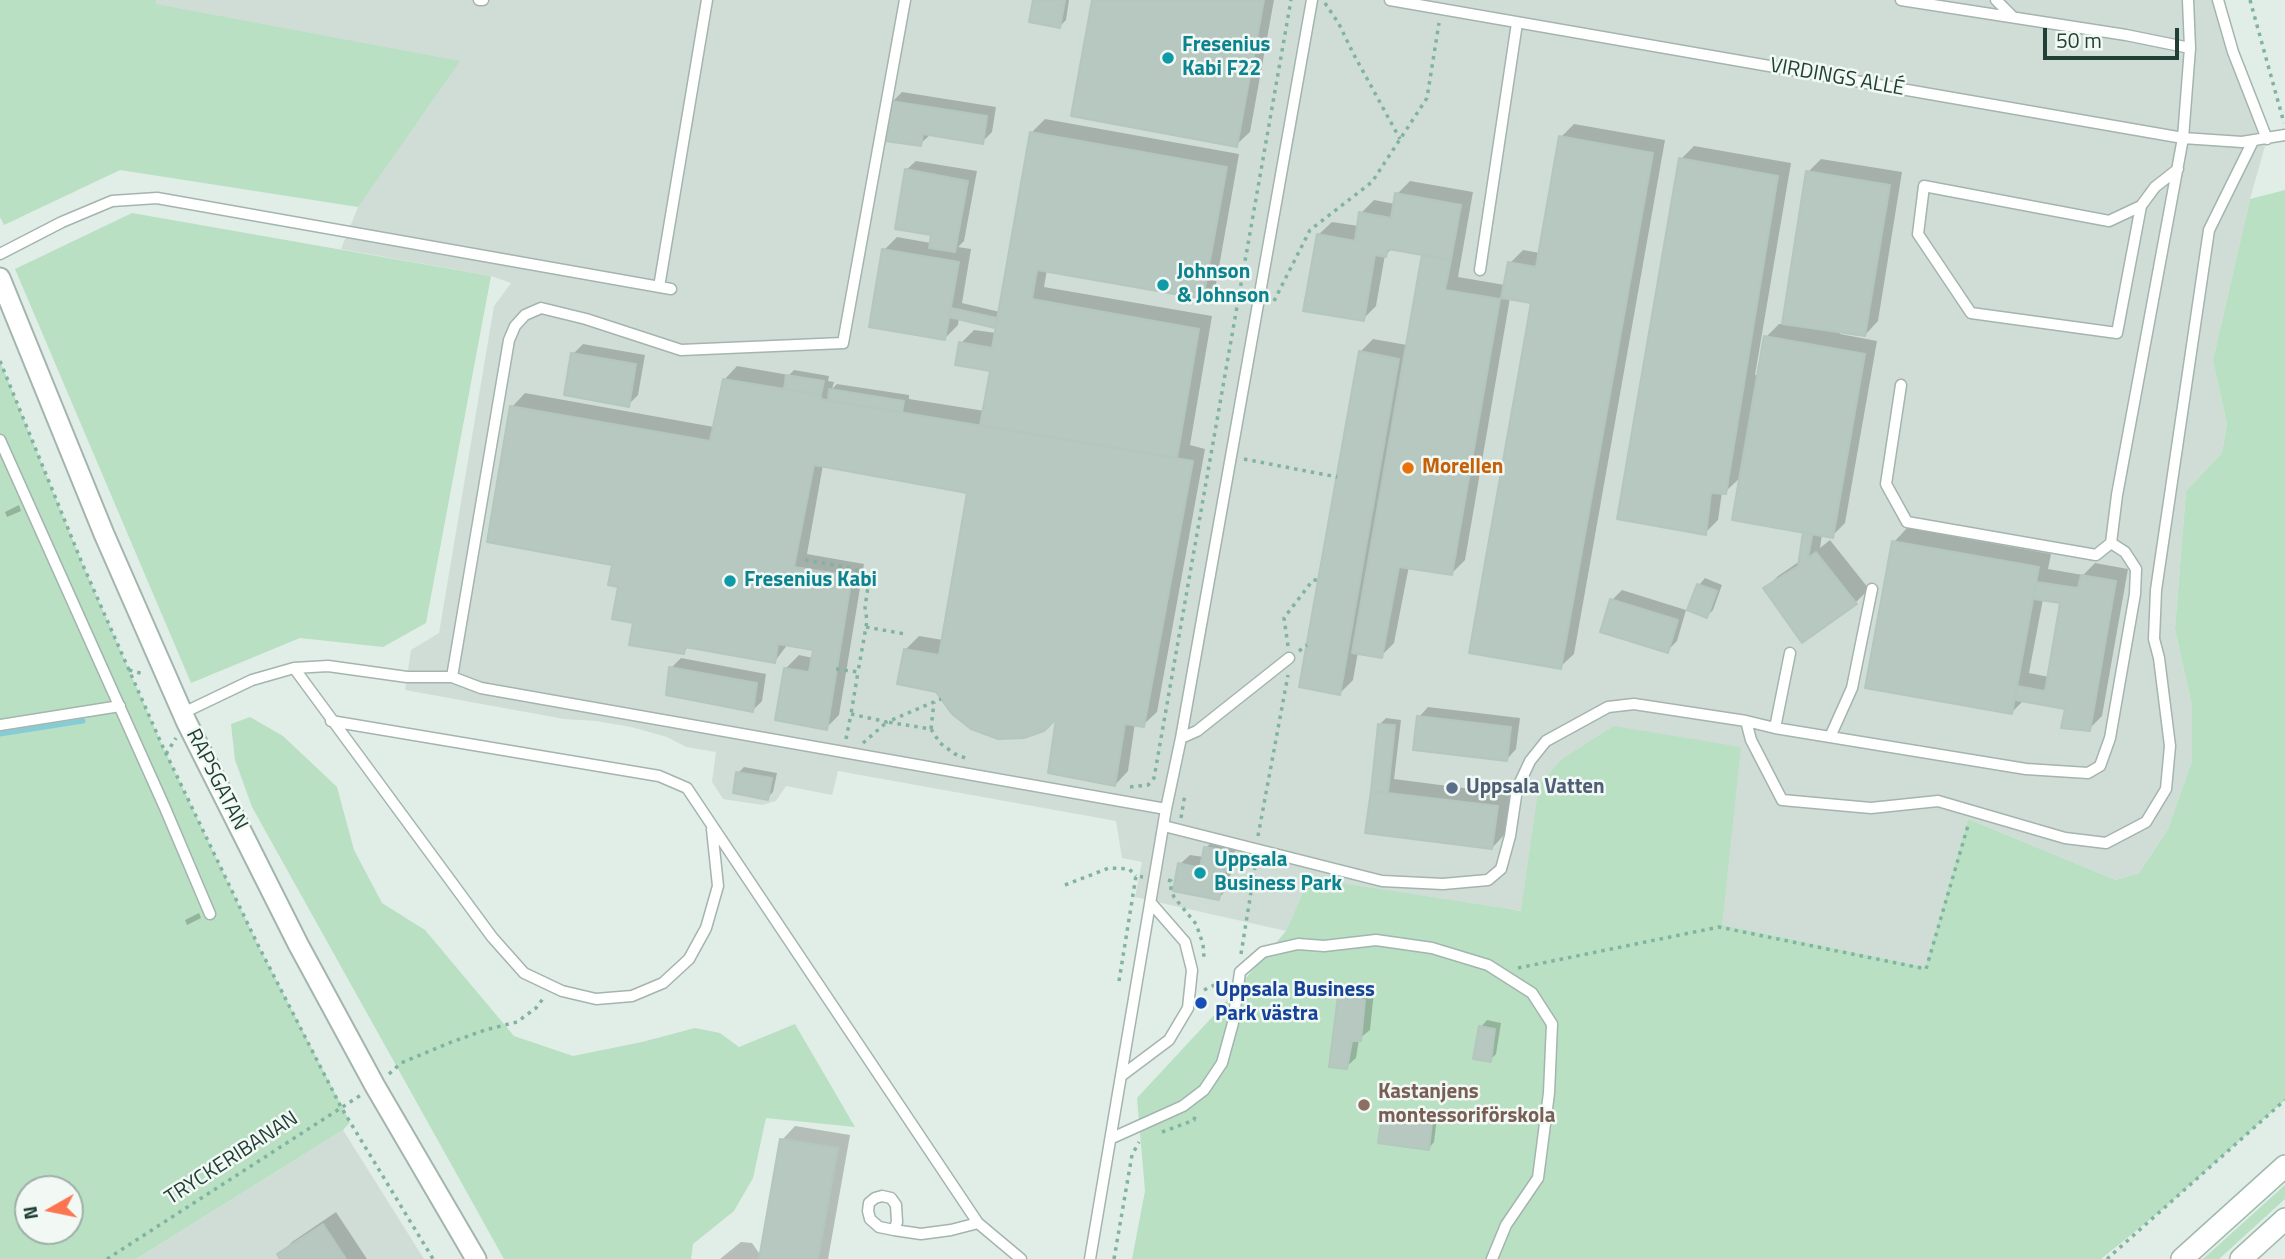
<!DOCTYPE html>
<html>
<head>
<meta charset="utf-8">
<style>
  body { margin:0 }
  #map { position:relative; width:2285px; height:1259px; overflow:hidden; background:#e1ede7; font-family:"Titillium Web",sans-serif }
  canvas { display:block }
  .north { position:absolute; left:14px; top:1175px; width:70px; height:70px; box-sizing:border-box; background:#f2f9f5; border:2px solid #9eafa9; border-radius:50%; rotate:261deg; font-size:19px; font-weight:700; line-height:28px; text-align:center; color:#203f36 }
  .north::after { content:''; display:block; margin:auto; width:24px; height:32px; background:#fb7551; clip-path:polygon(50% 0,100% 100%,50% 72%,0 100%) }
  .scale { position:absolute; left:2043px; top:28px; width:136px; height:32px; box-sizing:border-box; border:4px solid #203f36; border-top:0; padding-left:9px; font-size:21px; line-height:24px; white-space:nowrap; color:#203f36; -webkit-text-stroke:5px #f2f9f5; paint-order:stroke }
</style>
</head>
<body>
<div id="map">
<canvas width="2285" height="1259"></canvas>
<div class="north">N</div>
<div class="scale">50 m</div>
</div>
<script>
const g = document.querySelector('canvas').getContext('2d');
g.lineJoin = 'round';
function fillPath(path, color) { g.fillStyle = color; g.fill(path, 'evenodd'); }
const toPath = rows => new Path2D(rows.map(r => 'M' + r).join(''));
function trace(path, color, width, dash) { g.strokeStyle = color; g.lineWidth = width; g.lineCap = dash ? 'butt' : 'round'; g.setLineDash(dash || []); g.stroke(path); }
function label(font, color, halo, rows, align = 'center') {
  g.font = font + ' "Titillium Web",sans-serif'; g.lineWidth = 5; g.setLineDash([]); g.textBaseline = 'middle'; g.strokeStyle = halo; g.fillStyle = color; for (const [text, x, y, turn = 0] of rows) {
    g.save(); g.translate(x, y); g.rotate((+turn || 0) * Math.PI / 180); g.textAlign = isNaN(turn) ? turn : align; if (halo) g.strokeText(text, 0, 0); g.fillText(text, 0, 0); g.restore();
  }
}
fillPath(toPath([
  [156,0,2218,0,2267,139,2250,199,2213,360,2227,424,2222,453,2186,491,2175,629,2192,706,2192,761,2168,829,2139,873,2116,880,1968,819,1925,967,1721,925,1500,909,1309,878,1286,931,1135,897,1142,862,1122,858,1116,821,838,771,832,795,786,786,776,801,762,805,723,799,712,782,716,752,686,747,667,737,631,727,596,721,564,719,405,690,411,650,439,633,494,306,511,283,491,276,341,249,358,207,156,4],
  [343,1130,424,1259,136,1259]
]), '#d0ddd6');
fillPath(toPath([
  [0,0,156,0,156,4,460,61,358,207,120,170,4,225,0,217],
  [2285,190,2285,1100,2163,1209,2101,1259,1132,1259,1145,1191,1137,1098,1215,1014,1286,931,1309,878,1521,911,1539,785,1562,759,1614,726,1741,747,1722,925,1925,967,1968,819,2116,880,2139,873,2168,829,2192,761,2192,706,2175,629,2186,491,2222,453,2227,424,2213,360,2250,199],
  [132,213,491,276,426,623,383,647,300,638,191,683,15,269],
  [0,361,82,563,162,745,257,943,350,1122,343,1130,136,1259,0,1259],
  [28,1189,70,1189,70,1231,28,1231],
  [250,717,283,736,337,787,354,850,382,903,425,930,514,1036,573,1056,642,1042,695,1028,720,1033,739,1047,795,1024,855,1127,766,1118,753,1178,734,1211,693,1244,691,1259,504,1259,252,807,235,760,231,724],
  [2285,1185,2285,1199,2219,1259,2203,1259]
]), '#b9e0c2');
fillPath(toPath([
  [1035,0,1069,0,1066,20,1060,26],
  [1094,0,1274,0,1250,132,1236,145],
  [902,92,996,107,992,132,982,142,931,134,920,144,893,101],
  [1045,119,1239,154,1216,284,1203,298,1047,270,1044,287,1212,316,1190,445,1205,449,1157,712,1143,725,1135,723,1128,771,1115,785,1059,714,905,650,919,636,943,640,969,492,823,465,807,554,864,564,839,715,826,728,786,668,799,655,813,658,815,648,788,644,775,661,689,646,683,652,635,621,620,585,614,564,512,407,525,393,714,427,724,380,737,366,789,375,794,370,829,376,828,381,834,382,832,389,837,384,909,395,909,399,985,411,992,370,961,343,974,330,996,333,997,326,959,317,958,325,945,338,884,250,897,237,931,243,933,233,906,170,916,161,977,171,964,241,958,247,971,249,962,303,1000,312,1032,132],
  [1574,124,1665,140,1574,654,1560,667,1533,302,1510,298,1465,560,1452,573,1409,566,1394,643,1381,656,1358,652,1353,680,1340,693,1360,352,1373,339,1407,345,1424,253,1393,248,1385,255,1376,306,1363,319,1318,235,1332,222,1359,226,1361,213,1374,200,1395,204,1397,194,1410,181,1473,192,1458,277,1505,285,1510,263,1523,250,1540,253,1561,137],
  [1694,146,1791,163,1755,375,1759,376,1766,337,1779,324,1784,324,1808,172,1821,159,1902,172,1878,321,1865,335,1840,331,1840,334,1877,341,1845,523,1832,536,1822,534,1820,548,1830,540,1869,589,1856,602,1803,641,1765,589,1778,576,1800,561,1805,531,1742,476,1725,492,1722,492,1718,520,1705,533,1681,159],
  [583,344,645,355,638,395,628,405,573,354],
  [19,505,21,511,7,517,5,512],
  [1907,528,2051,554,2048,569,2083,575,2095,563,2128,569,2102,716,2089,729,2067,708,2024,700,2012,712,1894,542],
  [2043,599,2062,601,2049,677,2029,673],
  [1705,578,1722,585,1713,610,1707,616,1689,609,1699,585],
  [1622,590,1686,610,1677,641,1667,651,1612,600],
  [681,658,766,674,762,701,753,710,671,668],
  [1428,707,1520,718,1516,749,1507,759,1419,717],
  [1386,718,1401,720,1394,779,1510,794,1505,834,1492,848,1367,832,1380,724],
  [744,767,777,773,773,792,767,798,738,773],
  [1215,838,1237,842,1228,888,1219,898,1180,864,1190,855,1204,857,1206,848],
  [199,913,201,918,187,925,185,920],
  [1349,988,1374,991,1370,1030,1359,1039,1356,1058,1346,1067,1340,997],
  [1487,1020,1501,1023,1496,1054,1490,1060,1481,1027],
  [1390,1110,1437,1117,1434,1142,1428,1149,1383,1116],
  [795,1126,850,1135,828,1259,720,1259,741,1242,752,1243,759,1253,762,1252,782,1140],
  [336,1212,367,1259,282,1259,279,1255,292,1242]
]), '#0003');
trace(toPath([
  [0,734,83,721]
]), '#86ccd6', 5);
const building = toPath([
  [1033,0,1065,0,1060,28,1029,22,1033,0],
  [1092,0,1264,0,1237,147,1071,116,1092,0],
  [891,101,987,116,983,144,923,134,921,146,885,141,891,101],
  [1030,132,1227,167,1203,299,1037,270,1032,299,1199,329,1177,458,980,425,990,371,955,365,959,342,992,348,1030,132],
  [1559,136,1653,153,1561,669,1469,653,1531,303,1501,298,1508,262,1536,267,1559,136],
  [1679,158,1778,176,1726,494,1711,493,1706,535,1617,519,1679,158],
  [905,169,968,181,955,252,929,248,931,235,895,229,905,169],
  [1806,171,1890,185,1865,336,1782,324,1806,171],
  [1395,193,1461,205,1451,260,1388,249,1386,257,1375,255,1364,321,1303,311,1317,234,1355,241,1359,212,1391,218,1395,193],
  [882,249,959,262,945,340,869,327,882,249],
  [1422,254,1451,260,1445,290,1500,299,1452,575,1399,567,1382,658,1352,653,1422,254],
  [951,308,997,318,995,328,949,317,951,308],
  [1764,336,1865,354,1833,538,1732,520,1764,336],
  [1359,351,1399,359,1340,695,1299,687,1359,351],
  [571,353,636,364,629,407,564,395,571,353],
  [786,375,824,381,821,395,784,389,786,375],
  [723,379,821,395,821,399,1193,461,1144,727,1125,724,1115,786,1048,773,1056,719,1044,731,1024,738,998,739,971,729,952,714,936,692,897,684,904,649,939,655,967,493,814,465,794,567,852,576,827,730,775,720,784,668,809,672,813,650,778,644,775,663,685,647,684,654,629,645,633,623,612,619,618,587,608,585,612,565,487,542,510,406,710,441,723,379],
  [829,389,904,401,902,412,828,401,829,389],
  [1803,532,1812,536,1808,558,1816,552,1857,604,1802,643,1763,588,1798,566,1803,532],
  [1892,541,2039,567,2012,714,1865,688,1892,541],
  [2081,575,2116,581,2090,731,2061,728,2065,709,2015,700,2017,686,2045,691,2060,603,2033,599,2036,582,2078,588,2081,575],
  [1697,584,1717,591,1707,618,1687,610,1697,584],
  [1610,599,1678,620,1668,653,1600,632,1610,599],
  [669,667,757,683,753,712,666,695,669,667],
  [1417,716,1511,727,1507,761,1413,750,1417,716],
  [1378,724,1395,725,1388,793,1371,791,1378,724],
  [736,772,772,778,768,800,733,793,736,772],
  [1371,791,1498,806,1492,849,1365,833,1371,791],
  [1204,847,1229,851,1219,900,1173,891,1178,863,1200,868,1204,847],
  [1338,996,1365,1000,1361,1041,1352,1041,1347,1069,1329,1067,1338,996],
  [1479,1026,1495,1029,1491,1062,1473,1059,1479,1026],
  [1382,1115,1432,1122,1429,1150,1378,1143,1382,1115],
  [780,1139,838,1148,818,1259,759,1259,780,1139],
  [323,1224,346,1259,280,1259,277,1254,323,1224]
]);
fillPath(building, '#b7c8c0');
trace(building, '#b3c7be', 2);
const lane = toPath([
  [479,0,483,0],
  [1390,0,2183,138,2242,142,2285,135],
  [1901,0,2126,35,2190,48],
  [1996,0,2013,17],
  [2218,0,2233,52,2267,139],
  [2141,206,2117,333,1971,313,1918,234,1924,186,2109,221,2141,206,2155,187,2178,169],
  [0,254,62,222,112,201,157,198,671,289],
  [1480,270,1517,23],
  [659,287,707,0],
  [1901,385,1886,484,1907,522,2096,555,2111,543],
  [0,440,165,808,210,914],
  [294,668,492,937,524,973,562,991,596,999,632,996,663,983,689,959,706,928,718,886,712,829],
  [452,677,509,340,515,326,525,315,541,308,586,319,681,350,843,343,905,0],
  [183,713,252,680,294,668,328,666,407,677,452,677,481,688,1166,809],
  [331,721,659,776,687,788,978,1223],
  [1746,721,1751,740,1782,800,1871,808,1938,801,2065,838,2106,843,2146,822,2166,789,2170,746,2159,658,2154,639,2156,590,2209,230,2253,141],
  [0,725,120,706],
  [1775,728,1790,653],
  [1830,737,1852,688,1872,589],
  [1181,738,1197,731,1289,658],
  [1164,826,1382,881,1443,884,1488,880,1501,869,1510,836,1517,789,1530,761,1546,741,1608,707,1634,704,1746,721,1775,728,2026,769,2088,773,2100,766,2110,738,2135,594,2136,569,2125,552,2111,543,2117,495,2183,138,2190,48,2188,0],
  [1121,1076,1169,1040,1188,1008,1192,970,1185,942,1151,903],
  [1112,1138,1183,1106,1204,1090,1222,1063,1233,1023,1240,972,1263,952,1298,944,1324,946,1376,940,1432,948,1488,965,1532,993,1552,1024,1549,1093,1538,1178,1506,1225,1492,1259],
  [894,1230,897,1222,896,1205,891,1198,882,1196,875,1198,869,1203,868,1211,870,1219,879,1227,894,1230,921,1234,951,1230,978,1223,1021,1259],
  [1090,1259,1166,809,1181,738,1312,0]
]);
const street = toPath([
  [0,278,104,534,186,721,298,944,375,1086,476,1259]
]);
const secondary = toPath([
  [2182,1259,2285,1166],
  [2241,1259,2285,1219]
]);
trace(lane, '#a3b5ae', 13);
trace(street, '#a3b5ae', 23);
trace(secondary, '#9fb9af', 24);
trace(toPath([
  [2250,0,2284,123],
  [1325,3,1339,24,1353,53,1400,139],
  [1274,301,1310,230,1372,182,1427,98,1439,23],
  [0,361,82,563,162,745,257,943,341,1107,433,1259],
  [1244,459,1337,477],
  [805,560,852,568,863,574,868,587,865,607,867,621,858,672],
  [866,627,905,634],
  [1288,646,1284,618,1313,580,1318,580],
  [1299,651,1307,645],
  [836,669,858,672,851,714],
  [129,670,144,674],
  [931,729,934,702],
  [846,739,851,714,887,722,941,699],
  [863,743,887,722,931,729,940,743,955,754,968,759],
  [166,754,176,738],
  [1130,787,1148,785,1154,778,1291,0],
  [1181,818,1185,794],
  [1258,836,1288,675],
  [1168,880,1171,881,1171,889,1174,897,1196,924,1203,944,1204,958],
  [1065,885,1109,868,1129,869,1136,876],
  [1241,954,1256,861],
  [1518,968,1719,927,1926,969,1969,822],
  [1119,981,1136,876,1143,877],
  [1204,990,1225,980],
  [389,1074,401,1063,449,1043,485,1030,517,1022,536,1008,545,996],
  [1162,1132,1194,1120,1196,1113],
  [107,1259,361,1095],
  [1114,1259,1132,1155,1139,1142],
  [2107,1259,2285,1100]
]), '#80b3a1', 3.5, [3.5, 5]);
trace(lane, '#fff', 10);
trace(street, '#fff', 19);
trace(secondary, '#fff', 21);
for (const [x, y, r, color] of [
  [1168,58,7,"#0f9aa8"],
  [1163,285,7,"#0f9aa8"],
  [1408,468,7,"#e8710a"],
  [730,581,7,"#0f9aa8"],
  [1452,788,7,"#5c6f8a"],
  [1200,873,7,"#0f9aa8"],
  [1201,1003,7,"#1a4fb4"],
  [1364,1105,7,"#8d6e63"]
]) { const dot = new Path2D(); dot.arc(x, y, r, 0, 2 * Math.PI); g.fillStyle = color; g.fill(dot); trace(dot, '#f2f9f5', 2.5); }
label('bold 21px', '#0d838f', '#f2f9f5', [
  ["Fresenius",1182,46],
  ["Kabi F22",1182,70],
  ["Johnson",1177,273],
  ["& Johnson",1177,297],
  ["Fresenius Kabi",744,581],
  ["Uppsala",1214,861],
  ["Business Park",1214,885]
], 'left');
label('21px', '#203f36', '#f2f9f5', [
  ["VIRDINGS ALLÉ",1837,78,10],
  ["RAPSGATAN",216,780,63],
  ["TRYCKERIBANAN",232,1159,-33]
]);
label('bold 21px', '#c56008', '#f2f9f5', [
  ["Morellen",1422,468]
], 'left');
label('bold 21px', '#4e5e75', '#f2f9f5', [
  ["Uppsala Vatten",1466,788]
], 'left');
label('bold 21px', '#164399', '#f2f9f5', [
  ["Uppsala Business",1215,991],
  ["Park västra",1215,1015]
], 'left');
label('bold 21px', '#785e54', '#f2f9f5', [
  ["Kastanjens",1378,1093],
  ["montessoriförskola",1378,1117]
], 'left');
</script>
</body>
</html>
